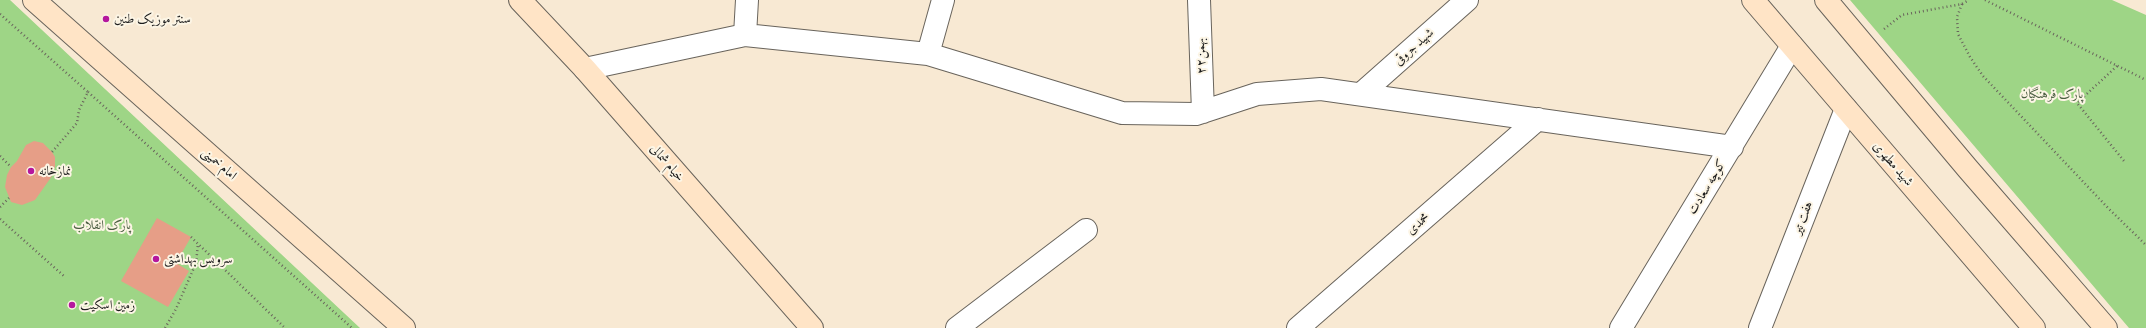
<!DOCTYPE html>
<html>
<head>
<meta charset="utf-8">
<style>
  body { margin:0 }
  canvas { display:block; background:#f8e9d3 }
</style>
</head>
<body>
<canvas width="2146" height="328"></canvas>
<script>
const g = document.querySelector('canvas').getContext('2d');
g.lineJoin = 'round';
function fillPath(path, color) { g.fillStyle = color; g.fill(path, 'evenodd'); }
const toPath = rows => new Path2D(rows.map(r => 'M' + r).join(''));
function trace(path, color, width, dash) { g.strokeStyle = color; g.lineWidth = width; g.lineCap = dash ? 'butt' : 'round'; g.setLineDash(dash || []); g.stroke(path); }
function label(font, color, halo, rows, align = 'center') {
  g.font = font + ' "EB Garamond",Amiri,serif'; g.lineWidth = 4; g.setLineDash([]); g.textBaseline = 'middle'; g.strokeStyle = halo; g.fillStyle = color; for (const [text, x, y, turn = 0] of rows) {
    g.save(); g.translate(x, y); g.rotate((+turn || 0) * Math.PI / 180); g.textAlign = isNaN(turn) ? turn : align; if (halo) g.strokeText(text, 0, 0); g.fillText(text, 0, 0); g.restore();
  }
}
fillPath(toPath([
  [0,0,10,0,360,328,0,328],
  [1850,0,2112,0,2146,15,2146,328,2129,328]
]), '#9ed586');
fillPath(toPath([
  [34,141,43,143,52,152,55,157,55,166,52,176,35,200,22,205,11,202,5,187,7,175,11,167,17,161,26,145],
  [157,218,191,237,176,263,189,271,168,307,121,281]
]), '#e69e87');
const street = toPath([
  [1199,0,1203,112],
  [745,35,747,0],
  [928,54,943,0],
  [585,69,745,35,928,54,1122,113,1196,114,1257,94,1321,89,1732,147],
  [1361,94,1467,0],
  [957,328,1086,230],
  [1298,328,1538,119],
  [1621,328,1792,46],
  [1760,328,1846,109]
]);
const secondary = toPath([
  [34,0,404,328],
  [520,0,585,69,812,328],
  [1753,0,2034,328],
  [1826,0,1968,169,2106,328]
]);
trace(street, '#69645c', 24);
trace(secondary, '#69645c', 24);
trace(toPath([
  [1985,0,2146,80],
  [1962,4,1957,17,1958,34,1970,57,1983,76,2109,209,2146,245],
  [0,14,88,92,79,110,77,123,52,152],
  [1884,29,1902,15,1962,4,1969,0],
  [2117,66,2077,103,2124,161],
  [88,92,352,328],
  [0,156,11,167],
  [0,207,9,198],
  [0,219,65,277],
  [191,237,285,328],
  [165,328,176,309,196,263,198,244]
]), '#69645c', 2.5, [1, 3]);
trace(street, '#fff', 22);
trace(secondary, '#ffe4c6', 22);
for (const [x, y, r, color] of [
  [106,19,4,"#b5179e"],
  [31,171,4,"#b5179e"],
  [156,259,4,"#b5179e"],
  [72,305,4,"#b5179e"]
]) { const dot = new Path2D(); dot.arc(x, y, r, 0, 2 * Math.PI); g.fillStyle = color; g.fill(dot); trace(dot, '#fcf5e5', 1.5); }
label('13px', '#1c1c1c', '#fcf5e5', [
  ["سنتر موزیک طنین",114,19],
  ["نمازخانه",39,171],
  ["سرویس بهداشتی",164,259],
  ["زمین اسکیت",80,305]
], 'left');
label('13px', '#1c1c1c', '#fcf5e5', [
  ["شهید جروقی",1414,47,-42],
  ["۲۲بهمن",1201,56,-92],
  ["خیام شمالی",667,163,49],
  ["امام خمینی",219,164,41],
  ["شهید مطهری",1893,164,49],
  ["کوچه سعادت",1707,187,-59],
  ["هفت تير",1803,218,-69],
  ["محمدی",1418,224,-41]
]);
label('13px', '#4a5d41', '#fcf5e5', [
  ["پارک فرهنگیان",2052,94],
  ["پارک انقلاب",102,225]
]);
</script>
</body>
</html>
